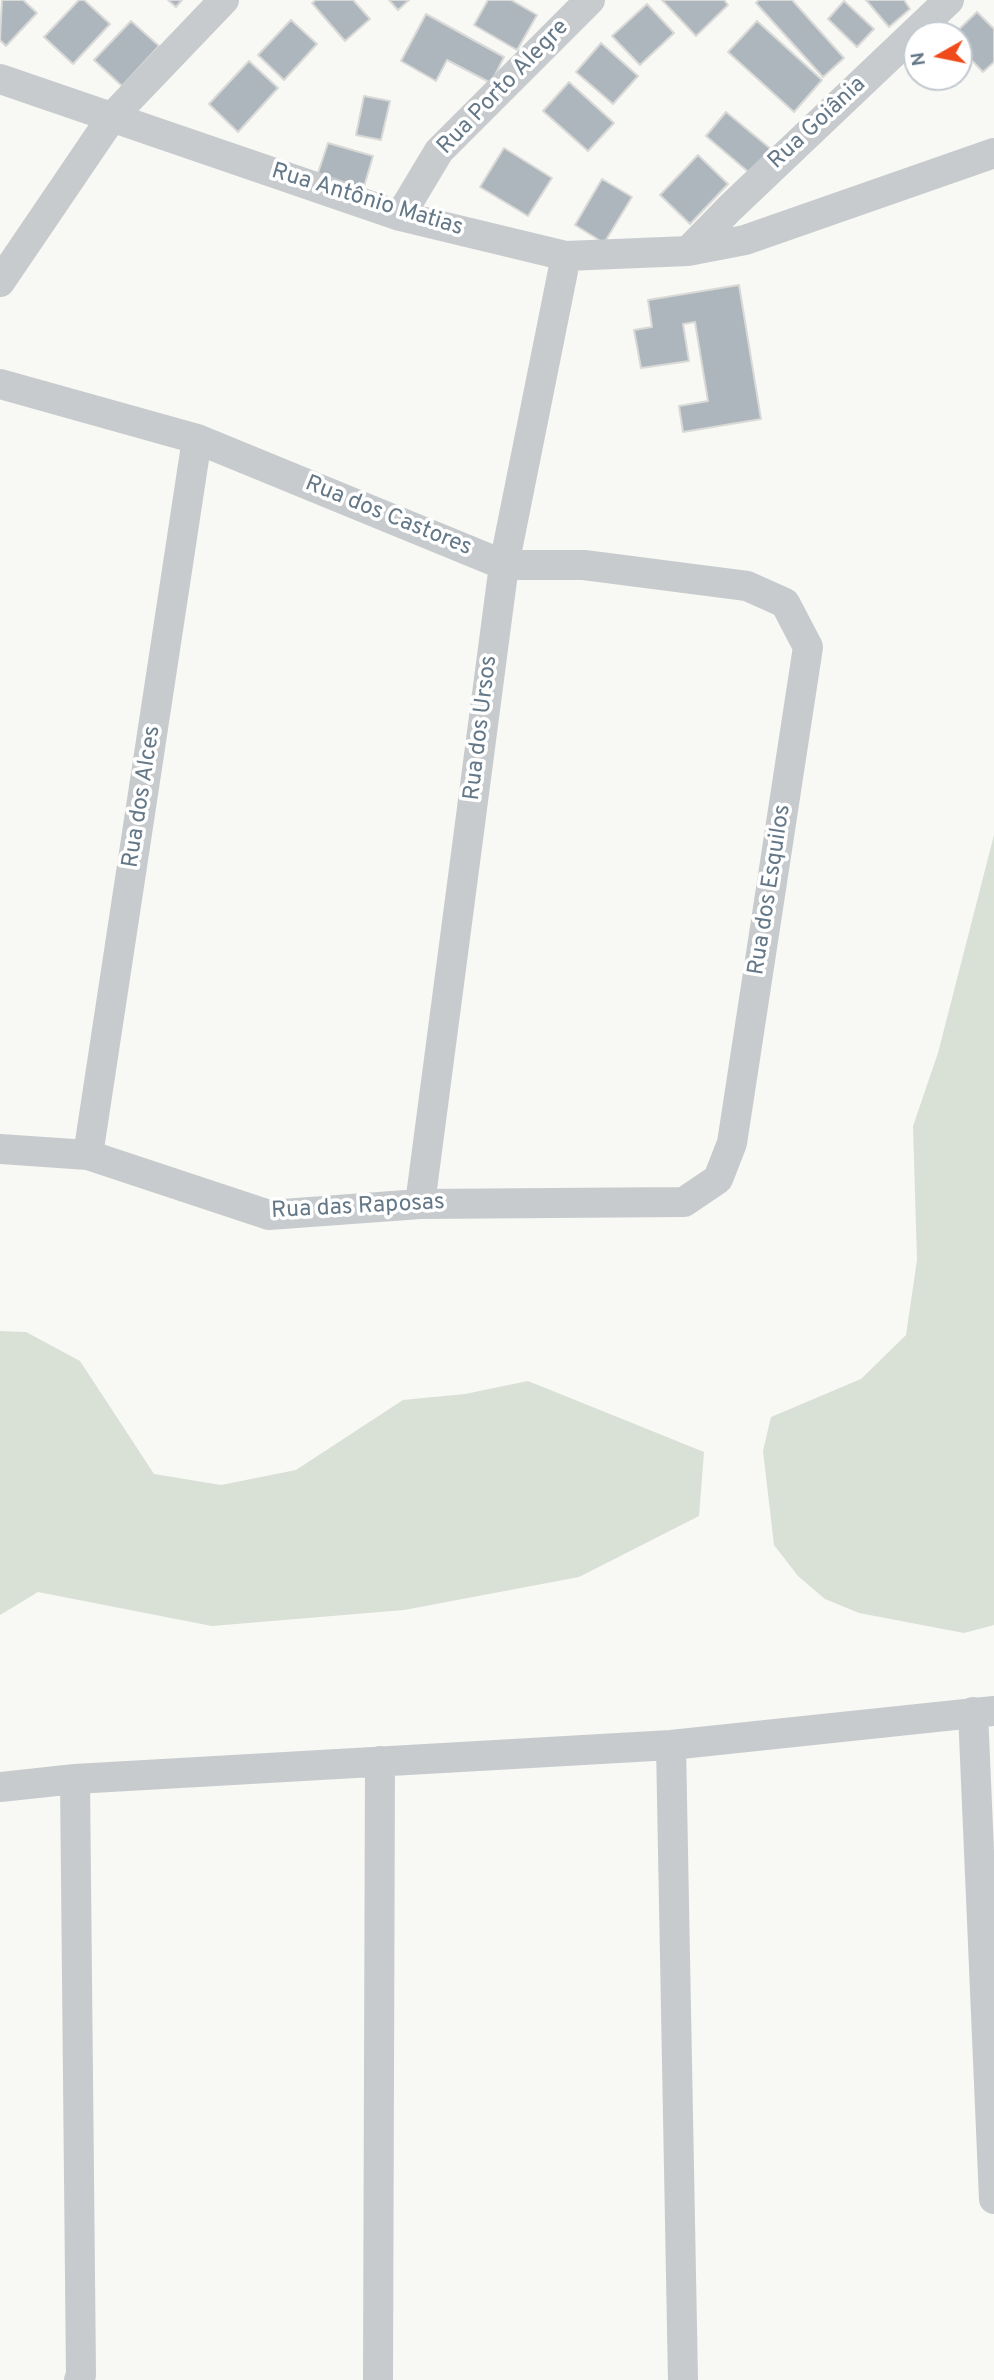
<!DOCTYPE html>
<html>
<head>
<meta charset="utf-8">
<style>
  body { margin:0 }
  #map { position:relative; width:994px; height:2380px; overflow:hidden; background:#f8f8f4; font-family:Overpass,sans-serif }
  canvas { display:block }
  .north { position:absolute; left:903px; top:21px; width:70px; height:70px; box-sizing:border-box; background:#fff; border:2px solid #c1c9cf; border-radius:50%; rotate:261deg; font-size:19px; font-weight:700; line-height:28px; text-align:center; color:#647888 }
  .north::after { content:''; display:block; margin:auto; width:24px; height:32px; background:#f14a1a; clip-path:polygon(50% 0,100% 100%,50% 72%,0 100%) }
</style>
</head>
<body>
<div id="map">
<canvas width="994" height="2380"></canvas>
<div class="north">N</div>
</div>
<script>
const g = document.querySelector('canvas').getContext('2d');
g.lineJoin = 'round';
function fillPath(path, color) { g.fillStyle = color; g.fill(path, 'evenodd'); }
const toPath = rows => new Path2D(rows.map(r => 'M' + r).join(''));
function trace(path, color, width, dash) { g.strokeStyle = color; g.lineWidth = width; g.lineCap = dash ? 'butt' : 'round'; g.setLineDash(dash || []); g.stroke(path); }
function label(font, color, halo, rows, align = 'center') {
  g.font = font + ' Overpass,sans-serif'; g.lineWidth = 7; g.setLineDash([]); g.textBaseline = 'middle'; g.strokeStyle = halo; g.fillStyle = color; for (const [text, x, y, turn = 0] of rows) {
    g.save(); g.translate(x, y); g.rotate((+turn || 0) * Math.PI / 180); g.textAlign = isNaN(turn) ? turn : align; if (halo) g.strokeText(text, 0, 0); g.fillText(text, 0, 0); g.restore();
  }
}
fillPath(toPath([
  [994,835,994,1625,964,1633,859,1613,825,1599,798,1576,774,1545,763,1451,771,1417,861,1379,906,1335,917,1260,913,1126,938,1053],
  [0,1331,26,1332,80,1361,154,1474,221,1485,296,1470,403,1400,465,1394,528,1381,704,1452,699,1516,579,1577,404,1610,212,1626,38,1592,0,1615]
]), '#d9e0d5');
const building = toPath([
  [2,0,23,0,37,13,6,46,0,40,2,0],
  [79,0,84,0,110,24,73,64,44,37,79,0],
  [168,0,182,0,176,7,168,0],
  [316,0,353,0,370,19,345,41,312,3,316,0],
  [389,0,409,0,398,10,389,0],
  [488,0,511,0,537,15,517,50,474,25,488,0],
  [662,0,724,0,728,5,696,36,662,0],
  [759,0,792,0,844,58,823,77,756,3,759,0],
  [866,0,904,0,910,9,889,27,866,0],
  [844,1,874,29,857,47,828,19,844,1],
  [647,4,674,33,640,65,612,36,647,4],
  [977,12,994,29,994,62,983,72,959,47,959,35,953,35,977,12],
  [426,14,504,57,491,83,447,60,436,81,401,61,426,14],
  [291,20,317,44,284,80,258,55,291,20],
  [131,21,159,46,122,86,94,60,131,21],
  [757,21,822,80,794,112,728,52,757,21],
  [601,43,638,76,613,104,576,72,601,43],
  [249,61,278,88,238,132,209,104,249,61],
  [569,82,614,123,588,151,543,111,569,82],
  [364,96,390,101,381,140,356,135,364,96],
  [726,112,772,150,752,175,706,136,726,112],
  [328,143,373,156,363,190,317,176,328,143],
  [504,148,552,178,528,216,480,187,504,148],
  [698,155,728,184,690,224,660,195,698,155],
  [602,179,632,197,604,243,575,225,602,179],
  [739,285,761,419,683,432,679,406,708,401,695,322,683,324,689,361,641,368,634,330,652,327,648,300,739,285]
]);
fillPath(building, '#adb6bc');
trace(building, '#d9d9d7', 2);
trace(toPath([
  [0,79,400,216,566,256,688,251,745,240,994,153],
  [400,216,439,151,590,0],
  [688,251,730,208,949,0],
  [0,282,112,117,224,0],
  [0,384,197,439,504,565,584,565,747,586,785,603,808,647,732,1143,718,1179,684,1202,420,1204,269,1215,88,1155,0,1149],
  [88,1155,197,439],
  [420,1204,504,565,566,256],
  [973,1712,994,2199],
  [671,1745,683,2380],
  [75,1779,81,2375,79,2380],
  [0,1787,75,1779,671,1745,994,1711],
  [378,2380,380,1761]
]), '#c7cbce', 30);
label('23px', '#647888', '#fff', [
  ["Rua Porto Alegre",504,88,-46],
  ["Rua Goiânia",818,124,-43],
  ["Rua Antônio Matias",367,201,17],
  ["Rua dos Castores",388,517,22],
  ["Rua dos Ursos",482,728,-83],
  ["Rua dos Alces",143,797,-81],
  ["Rua dos Esquilos",771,890,-81],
  ["Rua das Raposas",358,1208,-3]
]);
</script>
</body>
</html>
